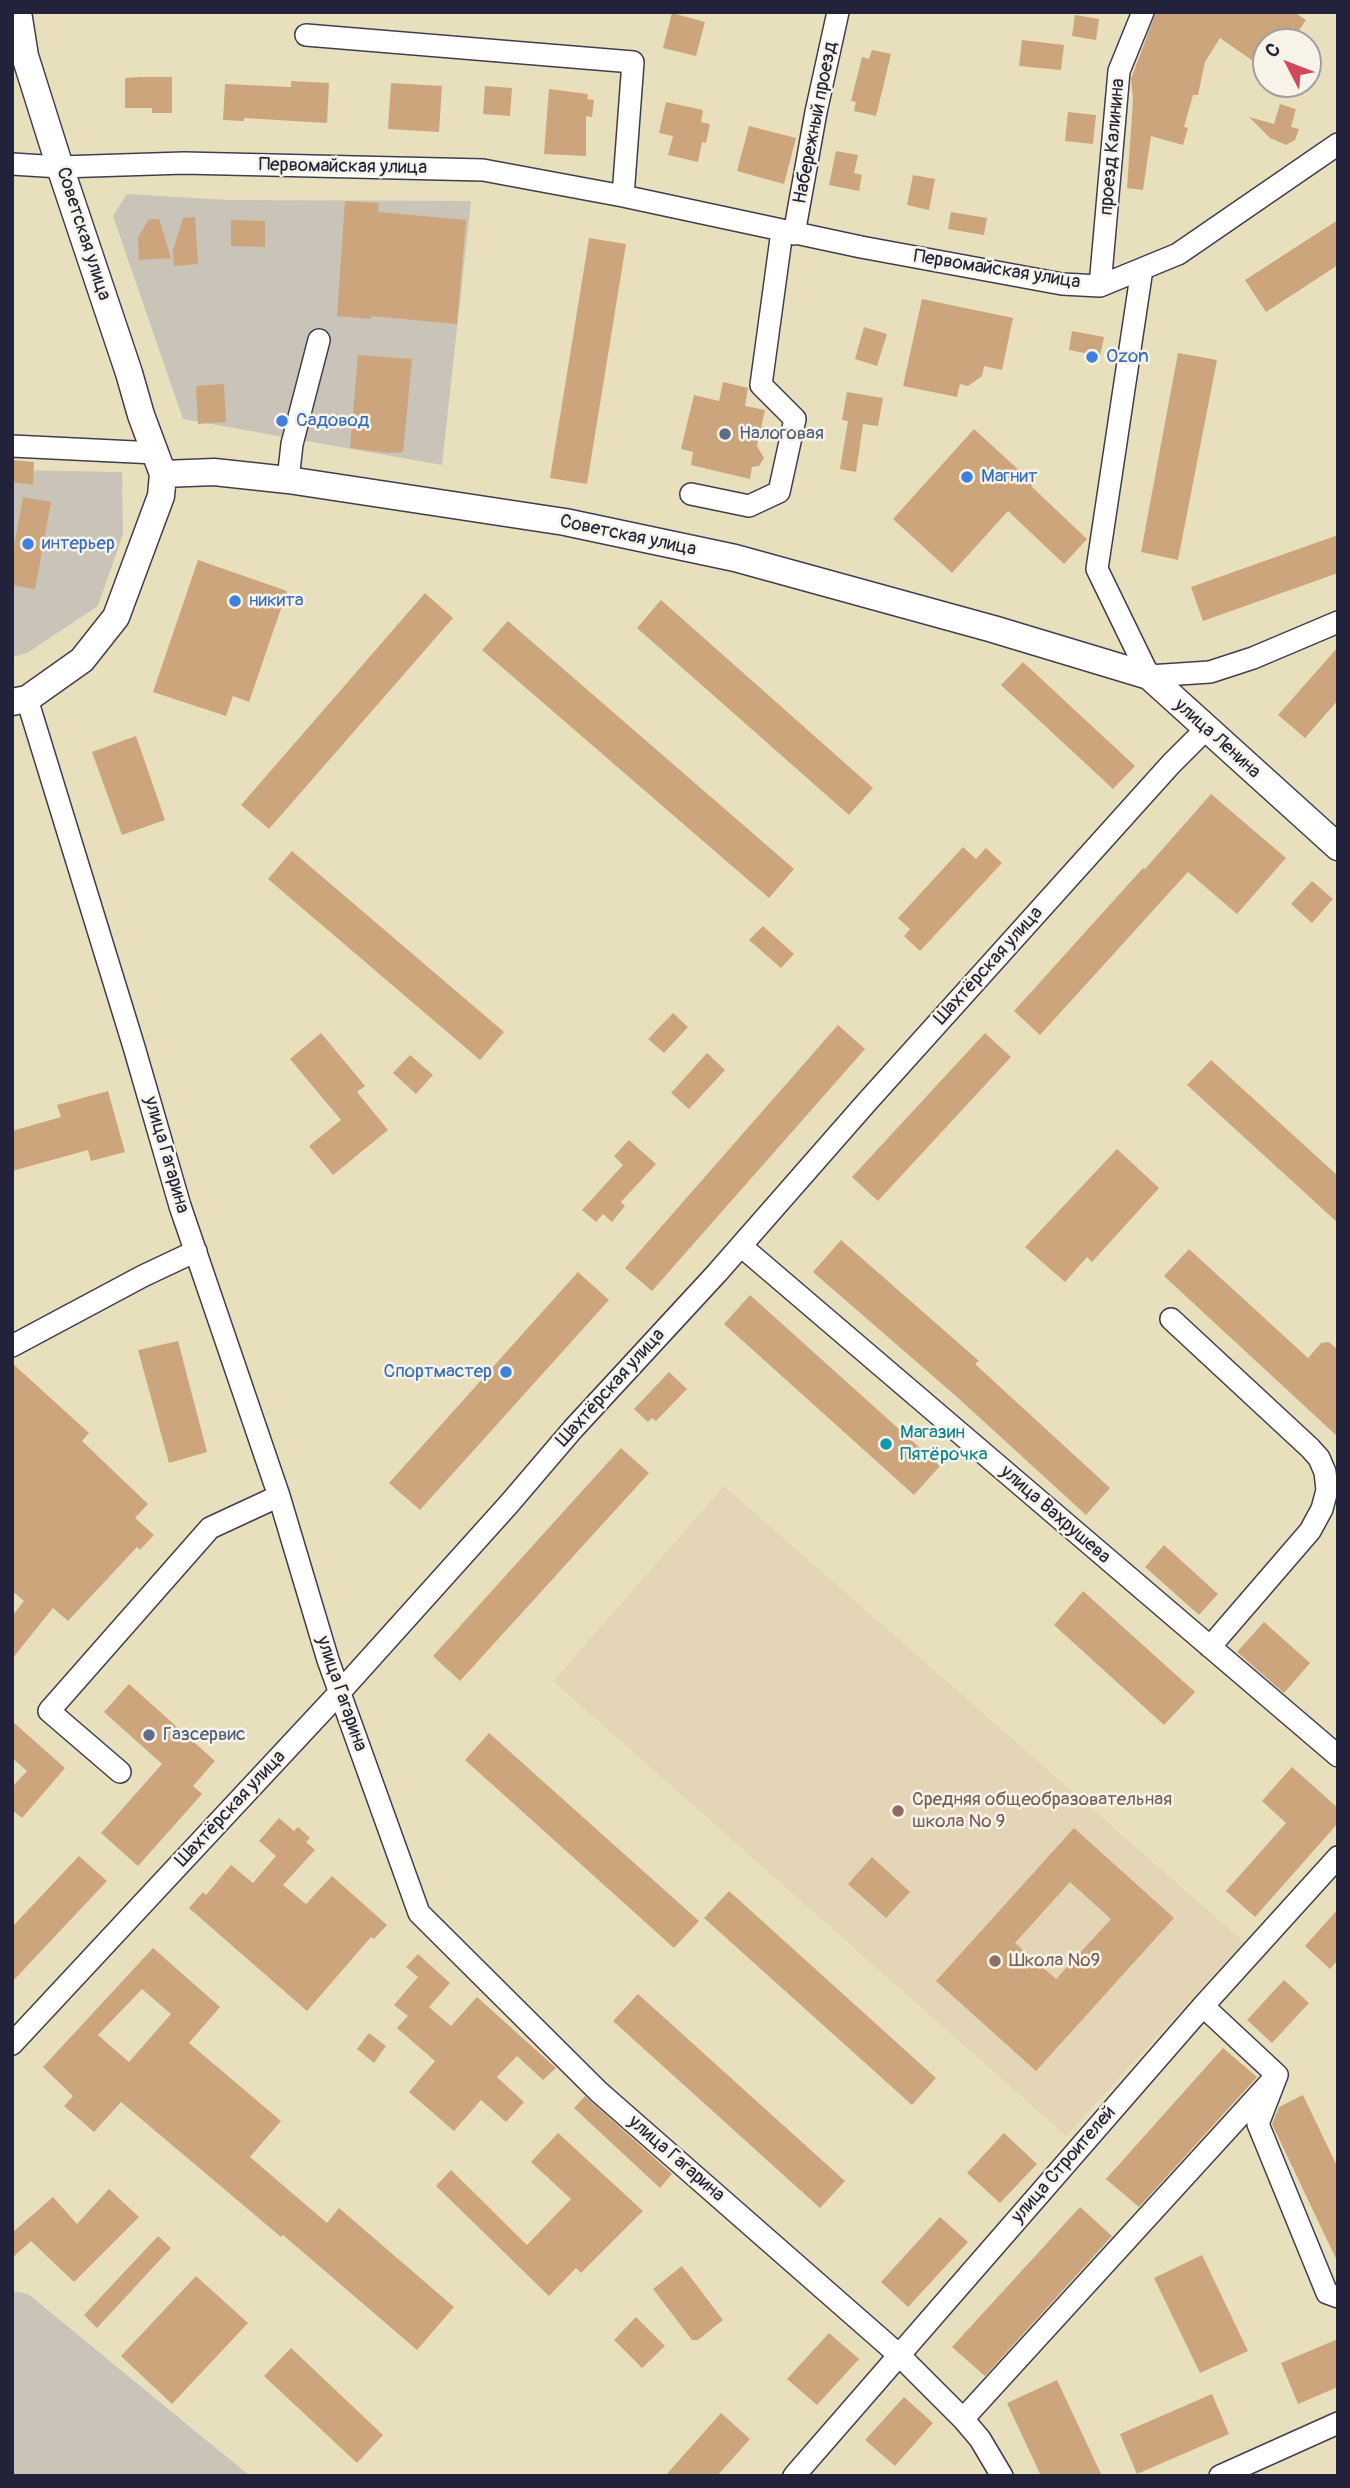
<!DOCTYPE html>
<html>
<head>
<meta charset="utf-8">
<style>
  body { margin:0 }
  #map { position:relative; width:1350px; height:2488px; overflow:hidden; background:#e8e0bc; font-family:Pangolin,sans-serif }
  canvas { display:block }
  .frame { position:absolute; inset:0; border:14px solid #22223b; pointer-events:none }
  .north { position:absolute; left:1252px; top:28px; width:70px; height:70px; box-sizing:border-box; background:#f7f3e8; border:2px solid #a29fa3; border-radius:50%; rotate:312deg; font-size:19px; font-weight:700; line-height:28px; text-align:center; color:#22223b }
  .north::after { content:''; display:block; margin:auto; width:24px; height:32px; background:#d1495b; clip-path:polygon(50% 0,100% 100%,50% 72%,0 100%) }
</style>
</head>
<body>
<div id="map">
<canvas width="1350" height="2488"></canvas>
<div class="frame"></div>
<div class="north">С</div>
</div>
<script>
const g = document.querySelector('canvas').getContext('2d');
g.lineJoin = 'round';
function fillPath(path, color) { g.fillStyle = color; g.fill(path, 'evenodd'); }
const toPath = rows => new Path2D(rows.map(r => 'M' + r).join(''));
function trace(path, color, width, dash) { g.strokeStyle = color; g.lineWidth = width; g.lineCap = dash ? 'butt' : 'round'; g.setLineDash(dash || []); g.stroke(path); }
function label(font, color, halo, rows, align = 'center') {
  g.font = font + ' Pangolin,sans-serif'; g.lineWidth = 5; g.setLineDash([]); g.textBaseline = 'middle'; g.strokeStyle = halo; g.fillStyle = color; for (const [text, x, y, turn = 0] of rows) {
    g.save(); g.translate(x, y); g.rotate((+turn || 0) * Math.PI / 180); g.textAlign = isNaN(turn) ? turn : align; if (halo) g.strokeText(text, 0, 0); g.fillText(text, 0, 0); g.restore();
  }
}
fillPath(toPath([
  [724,1486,1244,1942,1066,2136,553,1681]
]), '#e5d5b7');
fillPath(toPath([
  [127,194,229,200,471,201,442,465,183,419,113,216],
  [12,470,122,472,123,534,98,606,27,653,12,657],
  [12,2291,28,2294,250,2476,12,2476]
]), '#c9c3b8');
fillPath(toPath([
  [1156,12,1294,12,1306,20,1291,42,1266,42,1266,70,1220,38,1205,62,1198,95,1193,95,1184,127,1188,128,1183,145,1151,136,1143,190,1127,188,1133,100,1131,79],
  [672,13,705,22,696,56,663,48],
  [1075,15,1099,19,1096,40,1072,36],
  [1022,40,1064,45,1061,70,1019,66],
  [872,50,891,54,876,116,854,111,856,102,851,101,862,57,869,59],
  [140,77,172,77,172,113,152,113,152,108,125,108,125,78],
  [291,81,329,83,327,123,244,118,244,121,223,120,225,84,291,87],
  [391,83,442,86,439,132,388,129],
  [485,86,512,88,510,116,483,114],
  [549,89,588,94,587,99,594,100,592,117,586,116,586,156,544,154],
  [666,102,703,110,701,122,710,124,706,143,702,142,698,162,668,155,673,136,659,133],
  [1280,104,1296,109,1291,127,1299,129,1295,140,1286,145,1270,138,1249,117,1274,124],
  [1068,112,1096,115,1093,144,1065,141],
  [749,126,796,138,784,184,737,171],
  [836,151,858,155,854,173,862,175,859,191,829,185],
  [913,175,935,179,929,210,907,205],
  [345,201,379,203,378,212,466,220,457,324,371,316,371,319,337,316],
  [951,212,987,218,984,235,948,229],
  [195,217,198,264,174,266,173,250,183,218],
  [149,219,159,219,171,258,139,260,138,237],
  [231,220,265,221,265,247,231,246],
  [1338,220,1338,265,1266,312,1245,280],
  [589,238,626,244,587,484,550,478],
  [922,299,1013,318,1002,370,984,366,982,376,968,386,960,384,957,397,903,386],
  [864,327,887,334,877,366,855,359],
  [1072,331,1104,337,1100,356,1069,350],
  [1178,353,1217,360,1178,560,1141,552],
  [358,355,412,359,403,452,390,453,350,448],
  [723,382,748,388,745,406,765,410,757,446,764,458,759,466,752,467,750,479,691,465,693,452,681,449,694,395,719,401],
  [224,384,226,422,198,424,196,386],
  [847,392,883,398,878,426,863,424,856,472,840,469,848,421,842,420],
  [974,429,1033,483,1031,486,1087,539,1064,564,1008,511,952,573,893,519],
  [12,460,34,462,33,485,12,482],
  [23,497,51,502,35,589,12,585,12,557],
  [1338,535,1338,573,1203,621,1191,587],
  [198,560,287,591,249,702,233,696,226,716,153,692],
  [425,593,453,618,269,829,241,805],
  [661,600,873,788,849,815,637,628],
  [508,621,794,869,769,898,482,650],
  [1338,647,1338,700,1305,738,1278,715],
  [1023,662,1135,766,1113,789,1001,685],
  [136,736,165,820,122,835,92,752],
  [1211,794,1286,858,1237,914,1188,872,1040,1035,1014,1011,1143,868,1145,869],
  [963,847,976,859,986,848,1002,863,920,951,904,936,910,929,898,918],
  [292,851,504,1032,480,1060,268,879],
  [1312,881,1333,899,1312,923,1291,904],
  [763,926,794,954,781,968,749,940],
  [673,1013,688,1027,664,1053,648,1039],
  [838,1025,865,1049,652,1291,625,1268],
  [321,1033,365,1086,357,1092,388,1130,333,1175,309,1146,341,1120,290,1059],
  [985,1033,1011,1057,878,1201,852,1177],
  [707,1053,725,1070,689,1109,671,1093],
  [410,1055,433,1075,416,1094,393,1073],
  [1211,1060,1338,1176,1338,1223,1187,1085],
  [108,1091,125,1152,91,1161,88,1150,12,1171,12,1131,61,1117,57,1105],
  [629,1140,656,1164,621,1202,625,1206,612,1222,603,1214,596,1222,582,1210,623,1165,614,1156],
  [1117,1149,1159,1188,1092,1262,1087,1257,1065,1282,1025,1247],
  [841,1240,979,1361,975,1364,1110,1488,1086,1515,957,1397,813,1272],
  [1189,1249,1308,1358,1321,1343,1329,1342,1338,1350,1338,1437,1164,1276],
  [578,1272,609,1300,420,1510,389,1483],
  [750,1295,940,1466,914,1495,724,1324],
  [178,1341,207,1452,169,1463,138,1350],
  [12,1363,89,1433,82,1441,148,1504,135,1518,154,1535,140,1550,137,1547,68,1621,53,1608,12,1659,12,1616,24,1601,12,1591],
  [669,1372,687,1389,656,1421,652,1418,648,1422,634,1409],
  [621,1448,649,1473,460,1681,433,1656],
  [1164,1545,1218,1594,1199,1615,1145,1567],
  [1083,1591,1195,1692,1164,1725,1054,1625],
  [1264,1622,1310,1663,1284,1693,1237,1652],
  [129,1684,215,1761,193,1786,202,1794,138,1866,101,1833,162,1764,104,1712],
  [12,1721,65,1768,22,1818,12,1810,12,1787,27,1771,12,1758],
  [489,1733,699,1921,674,1948,465,1760],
  [1292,1767,1338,1808,1338,1823,1255,1917,1226,1891,1286,1823,1262,1801],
  [279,1818,294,1831,298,1827,310,1838,306,1842,315,1850,283,1885,306,1904,332,1876,387,1925,374,1939,371,1937,307,2011,189,1908,203,1892,206,1895,231,1865,253,1883,276,1856,259,1841],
  [1074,1828,1174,1918,1036,2071,936,1981],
  [1070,1882,1111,1919,1056,1979,1015,1943],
  [79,1856,107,1881,12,1982,12,1927],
  [872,1857,910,1892,886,1918,848,1884],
  [729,1891,936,2078,912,2105,704,1918],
  [1338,1909,1338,1960,1330,1969,1305,1946],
  [153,1948,220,2007,189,2043,281,2121,250,2157,327,2223,339,2208,454,2307,417,2350,283,2235,281,2237,121,2102,94,2132,64,2106,73,2096,43,2067],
  [142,1989,171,2014,129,2062,98,2035],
  [418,1954,450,1983,429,2007,451,2026,477,1997,556,2068,543,2080,517,2056,497,2077,524,2102,506,2122,481,2100,454,2131,409,2092,435,2061,397,2028,408,2016,394,2005,418,1977,406,1967],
  [1284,1980,1309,2003,1272,2043,1247,2020],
  [638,1994,845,2181,820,2208,613,2021],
  [369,2033,386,2046,374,2063,357,2049],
  [1223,2048,1257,2077,1139,2207,1106,2179],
  [1303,2095,1338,2168,1338,2263,1272,2124,1279,2107],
  [585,2096,672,2174,660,2188,574,2108],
  [558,2133,643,2211,581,2273,576,2268,549,2296,436,2186,451,2170,527,2245,571,2199,531,2162],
  [1004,2133,1037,2164,1000,2203,967,2173],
  [109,2189,139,2217,74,2282,31,2241,12,2258,12,2233,53,2197,77,2224],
  [1080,2207,1112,2236,985,2376,952,2347],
  [940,2217,968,2242,908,2307,881,2282],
  [158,2236,171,2248,97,2328,84,2315],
  [1202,2255,1248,2351,1200,2373,1154,2278],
  [682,2266,723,2320,698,2340,692,2340,653,2289],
  [196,2276,248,2323,172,2404,121,2356],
  [636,2317,665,2346,642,2368,614,2340],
  [829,2333,859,2359,817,2405,787,2379],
  [1338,2339,1338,2387,1298,2404,1281,2363],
  [291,2348,383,2435,357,2463,264,2376],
  [1057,2380,1102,2476,1041,2476,1007,2403],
  [1212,2394,1229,2434,1137,2474,1120,2434],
  [904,2397,933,2423,895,2466,865,2440],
  [721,2413,750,2439,717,2476,665,2476]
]), '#cda57d');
const minor = toPath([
  [306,35,633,62,623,196],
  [12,164,60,167,184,163,483,170,623,196,861,247,1062,284,1100,286,1178,254,1338,144],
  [794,234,816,112,838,12],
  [1142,269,1097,569,1149,676,1210,672,1253,658,1338,622],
  [1100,286,1119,71,1143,12],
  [12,446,155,453],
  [288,480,292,444,319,340],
  [691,494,749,506,779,492,795,419,761,385,782,231],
  [27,699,134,1047,180,1206,279,1496,328,1660,419,1913,599,2092,899,2355,963,2419,980,2439,1002,2476],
  [741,1246,1338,1756],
  [1171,1319,1310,1448,1319,1458,1325,1472,1327,1490,1322,1509,1310,1531,1210,1647],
  [12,1346,143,1276,196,1251],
  [120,1772,49,1711,210,1528,279,1496],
  [1203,2006,1277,2075,1258,2124,1327,2293,1338,2297],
  [12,2044,340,1692,509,1504,573,1429,717,1273,866,1103,1171,764,1206,729],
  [963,2419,1277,2075],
  [794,2476,1203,2006,1338,1857],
  [1220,2476,1338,2423]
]);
const major = toPath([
  [163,474,214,472,288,480,565,522,735,558,993,629,1149,676,1338,847],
  [12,702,27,699,82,660,116,617,161,496,163,474,141,415,129,373,60,167,25,56,18,12]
]);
trace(minor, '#403e4e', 24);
trace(major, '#403e4e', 29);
trace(minor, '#fff', 21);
trace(major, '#fff', 26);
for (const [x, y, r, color] of [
  [1092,357,7,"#3f7fe0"],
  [282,421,7,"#3f7fe0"],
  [725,434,7,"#5c6f8a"],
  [967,477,7,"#3f7fe0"],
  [28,544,7,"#3f7fe0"],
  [235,601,7,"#3f7fe0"],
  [506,1372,7,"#3f7fe0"],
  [886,1444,7,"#0f9aa8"],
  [149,1735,7,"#5c6f8a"],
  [898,1811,7,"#8d6e63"],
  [995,1961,7,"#8d6e63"]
]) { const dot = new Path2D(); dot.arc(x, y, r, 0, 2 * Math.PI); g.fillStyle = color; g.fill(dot); trace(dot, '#f7f3e8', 2.5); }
label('19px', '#22223b', '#f7f3e8', [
  ["Набережный проезд",816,123,-79],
  ["проезд Калинина",1113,147,-85],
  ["Первомайская улица",343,167,1],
  ["Советская улица",83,234,72],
  ["Первомайская улица",997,270,9],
  ["Советская улица",628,536,12],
  ["улица Ленина",1217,739,42],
  ["Шахтёрская улица",989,966,-48],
  ["улица Гагарина",166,1155,74],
  ["Шахтёрская улица",611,1388,-48],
  ["улица Вахрушева",1055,1515,41],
  ["улица Гагарина",341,1694,71],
  ["Шахтёрская улица",231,1809,-47],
  ["улица Гагарина",676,2159,41],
  ["улица Строителей",1064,2165,-49]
]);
label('19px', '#366cbe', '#f7f3e8', [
  ["Ozon",1106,357],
  ["Садовод",296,421],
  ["Магнит",981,477],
  ["интерьер",42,544],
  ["никита",249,601],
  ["Спортмастер",492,1372,"right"]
], 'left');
label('19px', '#4e5e75', '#f7f3e8', [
  ["Налоговая",739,434],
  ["Газсервис",163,1735]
], 'left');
label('19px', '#0d838f', '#f7f3e8', [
  ["Магазин",900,1433],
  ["Пятёрочка",900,1455]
], 'left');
label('19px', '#785e54', '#f7f3e8', [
  ["Средняя общеобразовательная",912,1800],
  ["школа № 9",912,1822],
  ["Школа №9",1009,1961]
], 'left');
</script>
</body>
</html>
